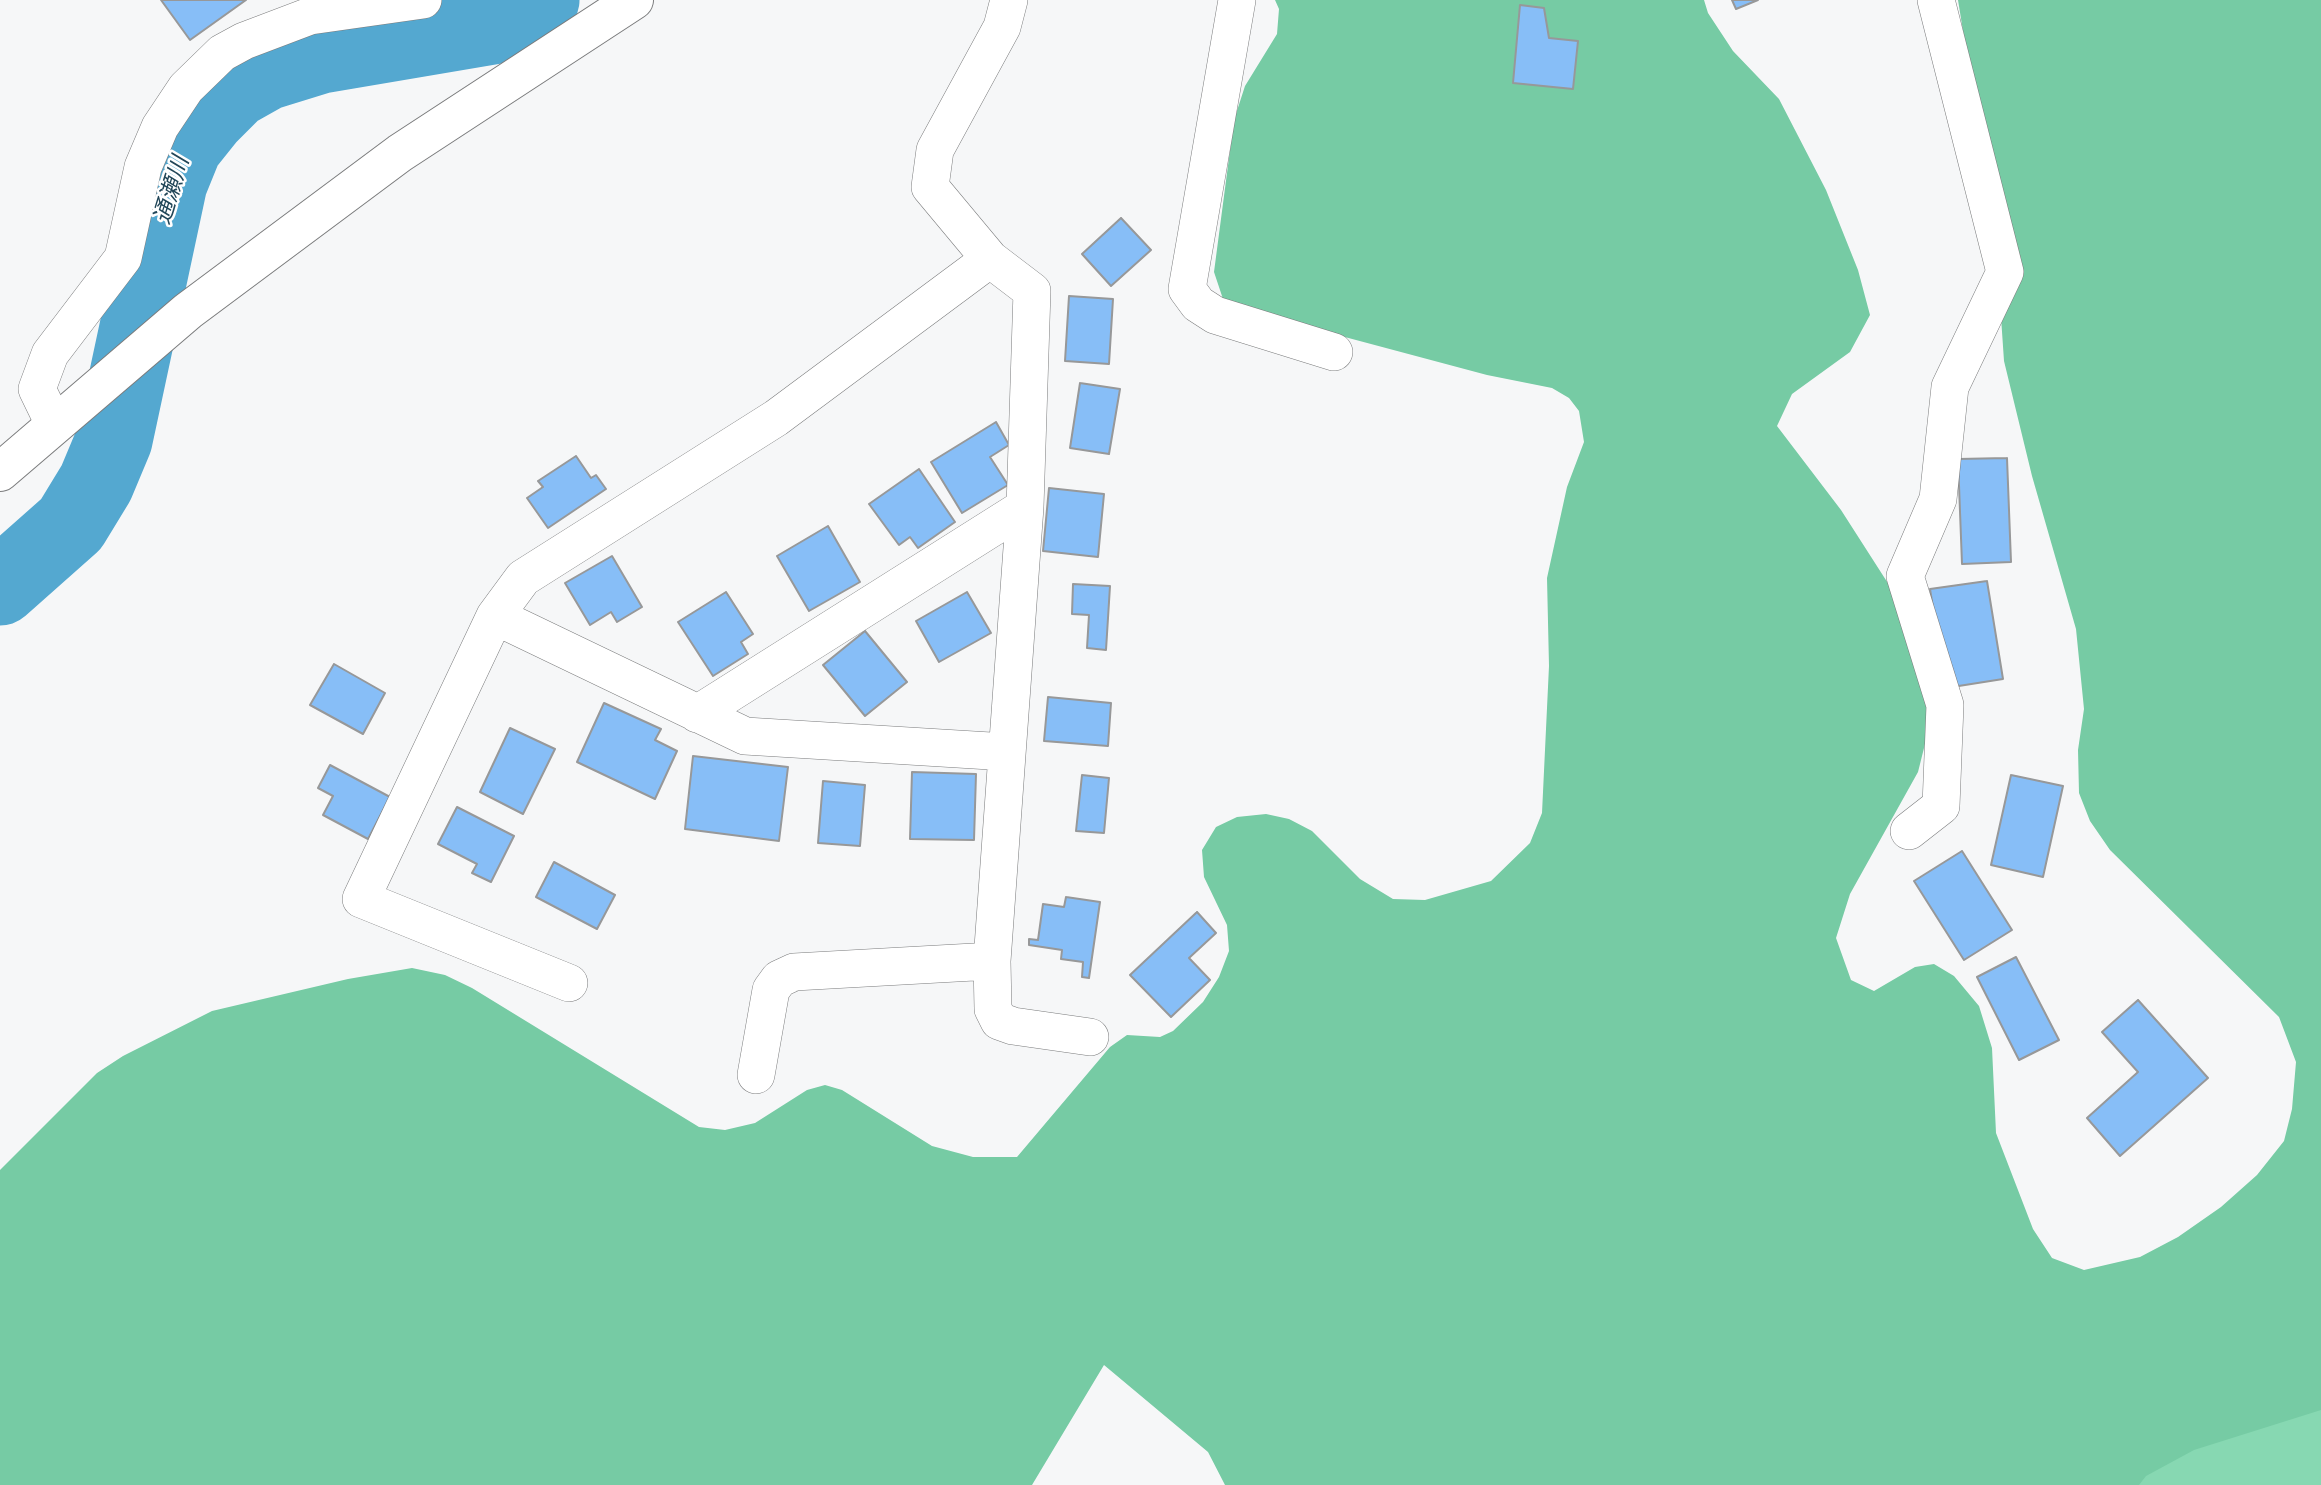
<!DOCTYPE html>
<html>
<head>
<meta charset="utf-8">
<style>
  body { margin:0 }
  canvas { display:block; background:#f6f7f8 }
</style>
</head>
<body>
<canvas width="2321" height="1485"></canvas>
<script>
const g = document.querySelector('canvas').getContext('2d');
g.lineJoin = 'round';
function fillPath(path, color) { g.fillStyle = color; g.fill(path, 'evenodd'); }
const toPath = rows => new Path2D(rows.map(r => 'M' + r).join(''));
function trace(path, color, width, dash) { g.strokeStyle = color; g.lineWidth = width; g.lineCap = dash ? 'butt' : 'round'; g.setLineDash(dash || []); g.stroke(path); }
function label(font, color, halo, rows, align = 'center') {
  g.font = font + ' Barlow,"Noto Sans JP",sans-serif'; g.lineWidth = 5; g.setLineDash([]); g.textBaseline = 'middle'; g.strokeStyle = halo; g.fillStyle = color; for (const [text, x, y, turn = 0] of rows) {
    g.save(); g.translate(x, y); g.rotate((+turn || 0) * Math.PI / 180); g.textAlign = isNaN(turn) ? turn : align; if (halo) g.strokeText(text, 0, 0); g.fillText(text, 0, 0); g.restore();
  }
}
fillPath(toPath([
  [2321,1205,2321,1485,1852,1485]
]), '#87d8b2');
fillPath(toPath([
  [1275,0,1704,0,1708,13,1733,51,1779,99,1826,190,1858,270,1870,315,1850,352,1792,394,1777,426,1841,510,1900,602,1927,686,1928,732,1918,772,1850,894,1836,938,1851,980,1874,991,1915,967,1934,964,1954,976,1979,1006,1992,1048,1996,1133,2033,1229,2052,1258,2084,1270,2140,1257,2178,1237,2221,1207,2257,1175,2284,1141,2292,1109,2296,1062,2279,1017,2110,850,2090,821,2079,793,2078,750,2084,709,2076,629,2032,476,2004,361,1995,229,1958,0,2321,0,2321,1410,2194,1450,2146,1476,2139,1485,1225,1485,1208,1452,1104,1365,1032,1485,0,1485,0,1170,97,1073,123,1056,212,1011,348,979,412,968,445,975,472,988,699,1127,725,1130,755,1123,807,1090,825,1085,842,1090,932,1146,973,1157,1017,1157,1110,1047,1127,1035,1160,1037,1173,1031,1203,1002,1219,977,1229,951,1227,925,1204,877,1202,850,1216,827,1237,817,1266,814,1289,819,1312,831,1360,879,1393,899,1425,900,1491,881,1530,843,1542,813,1549,666,1547,578,1567,487,1584,442,1579,411,1569,398,1552,388,1487,375,1225,305,1214,272,1234,120,1245,86,1277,34,1279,9]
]), '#76cba4');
trace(toPath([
  [0,587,71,524,96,483,114,440,169,183,184,146,208,116,234,90,266,72,321,55,510,23,541,0]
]), '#54a8d0', 77);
const building = toPath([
  [161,0,246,0,190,40,161,0],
  [1732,0,1758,0,1736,9,1732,0],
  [1520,5,1544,8,1549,38,1578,41,1573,89,1513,83,1520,5],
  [1121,218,1151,250,1111,286,1082,254,1121,218],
  [1069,296,1113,299,1109,364,1065,361,1069,296],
  [1080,383,1120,389,1109,454,1070,448,1080,383],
  [996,422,1009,445,990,457,1008,485,962,513,931,462,996,422],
  [576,456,591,478,596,475,606,489,548,528,527,498,543,487,538,481,576,456],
  [2007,458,2011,562,1962,564,1958,459,2007,458],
  [919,469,955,522,918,548,910,537,899,545,869,504,919,469],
  [1049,488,1104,494,1098,557,1043,551,1049,488],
  [828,526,860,582,809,611,777,556,828,526],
  [612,556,642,607,617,622,611,612,590,625,565,583,612,556],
  [1987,581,2003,679,1946,688,1930,589,1987,581],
  [1073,584,1110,586,1106,650,1087,648,1089,615,1072,614,1073,584],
  [726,592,753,634,741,642,748,654,713,676,678,622,726,592],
  [967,592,991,633,939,662,916,621,967,592],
  [865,631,907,682,865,716,823,665,865,631],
  [334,664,385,693,363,734,310,705,334,664],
  [1048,697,1111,703,1108,746,1044,741,1048,697],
  [604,703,661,729,655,740,677,751,655,799,577,762,604,703],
  [510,728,555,749,523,814,480,792,510,728],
  [693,756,788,767,779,841,685,829,693,756],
  [330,765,390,797,368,839,323,815,333,796,318,788,330,765],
  [912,772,976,774,974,840,910,839,912,772],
  [1082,775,1109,778,1104,833,1076,831,1082,775],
  [2011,775,2063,786,2043,877,1991,865,2011,775],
  [823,781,865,785,860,846,818,843,823,781],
  [457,807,514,836,491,882,472,873,477,864,438,844,457,807],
  [1962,851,2012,930,1964,960,1914,881,1962,851],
  [554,862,615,895,597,929,536,897,554,862],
  [1066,897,1100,902,1089,978,1082,977,1083,962,1061,959,1062,950,1029,945,1029,939,1038,940,1043,904,1064,907,1066,897],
  [1197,912,1216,933,1189,958,1210,980,1171,1017,1130,975,1197,912],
  [2016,957,2059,1040,2019,1060,1977,977,2016,957],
  [2138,1000,2208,1078,2120,1156,2087,1118,2138,1072,2102,1032,2138,1000]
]);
fillPath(building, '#87bef7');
trace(building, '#979899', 2);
const minor = toPath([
  [1009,0,1002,27,935,150,930,187,990,259,1032,291,1025,507,992,961,993,1009,999,1021,1013,1026,1090,1037],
  [1237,0,1187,289,1198,304,1215,315,1334,352],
  [54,424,37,389,50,354,123,258,143,167,160,127,186,88,222,53,244,41,310,16,423,0],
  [495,616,745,736,1007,752],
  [697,714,1025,507],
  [1909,831,1941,806,1945,705,1905,576,1938,499,1950,387,2005,272,1936,0],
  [569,983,361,899,495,616,523,578,776,418,990,259],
  [756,1075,771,990,779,979,794,972,992,961]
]);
const tertiary = toPath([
  [0,472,188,311,400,153,634,0]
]);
trace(minor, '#7b7c7d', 38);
trace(tertiary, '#7b7c7d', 40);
trace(minor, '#fff', 37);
trace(tertiary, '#fff', 38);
label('italic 23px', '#214658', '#fff', [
  ["通瀬川",171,190,-73]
]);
</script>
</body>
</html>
